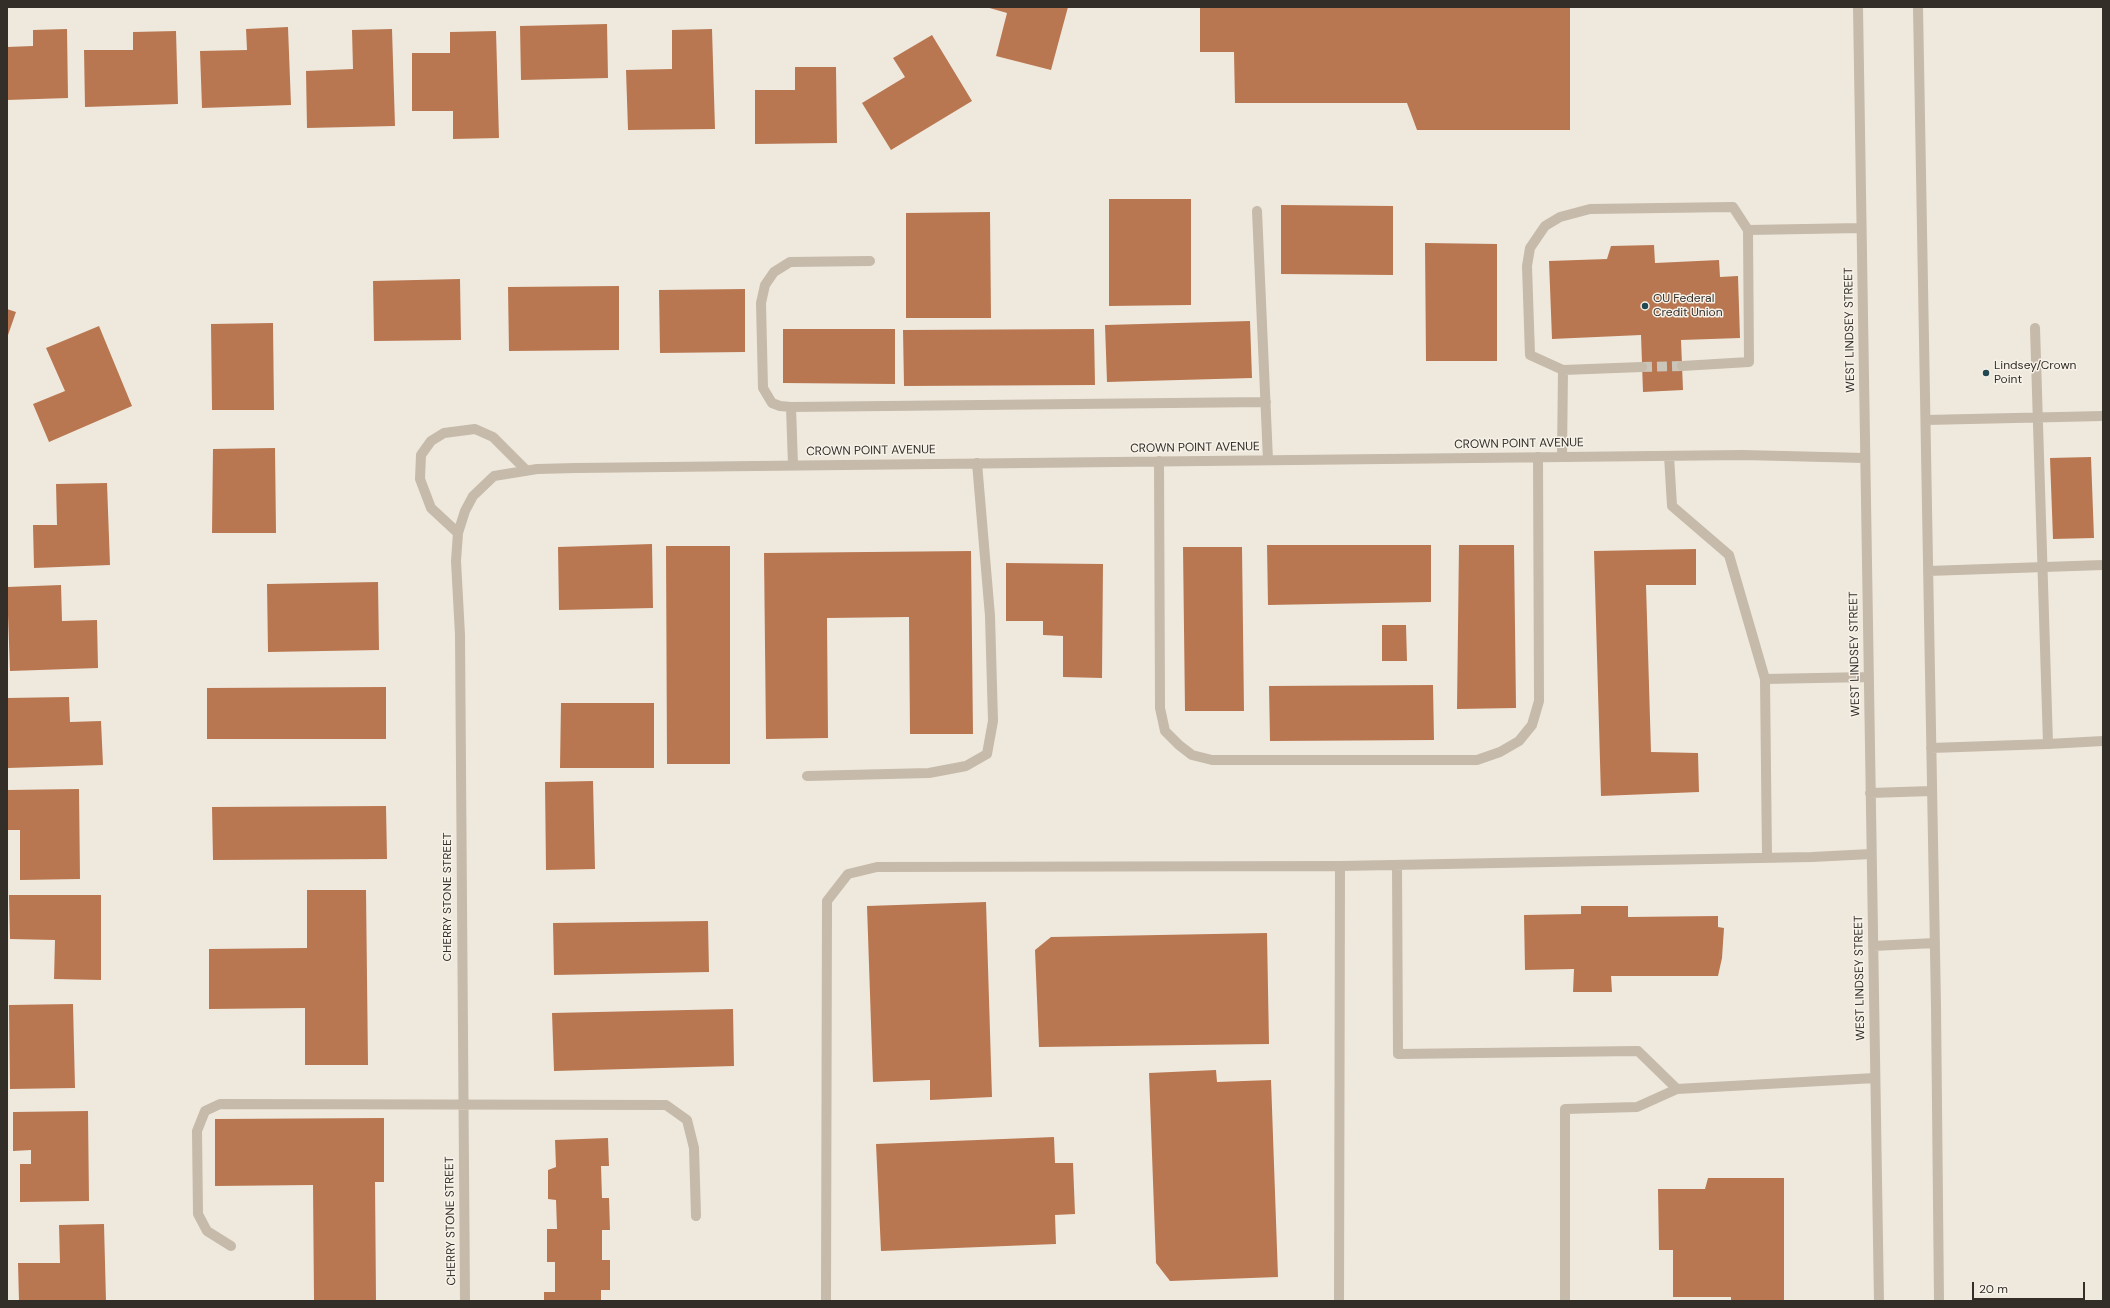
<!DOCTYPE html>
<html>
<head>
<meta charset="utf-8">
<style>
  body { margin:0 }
  #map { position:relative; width:2110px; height:1308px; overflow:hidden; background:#efe9dd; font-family:"DM Sans",sans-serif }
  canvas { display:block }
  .frame { position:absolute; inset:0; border:8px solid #342e29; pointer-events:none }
  .scale { position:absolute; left:1972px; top:1282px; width:113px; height:18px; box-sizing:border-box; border:2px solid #342e29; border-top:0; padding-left:5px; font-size:12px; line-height:14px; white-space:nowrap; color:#342e29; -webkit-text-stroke:3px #f7f2e9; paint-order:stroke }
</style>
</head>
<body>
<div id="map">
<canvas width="2110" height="1308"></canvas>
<div class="frame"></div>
<div class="scale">20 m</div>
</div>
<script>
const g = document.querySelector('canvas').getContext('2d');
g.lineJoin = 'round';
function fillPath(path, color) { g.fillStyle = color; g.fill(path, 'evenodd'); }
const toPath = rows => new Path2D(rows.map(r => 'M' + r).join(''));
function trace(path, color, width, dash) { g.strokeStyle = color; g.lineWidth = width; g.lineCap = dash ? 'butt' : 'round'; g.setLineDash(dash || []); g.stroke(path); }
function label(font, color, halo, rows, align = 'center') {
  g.font = font + ' "DM Sans",sans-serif'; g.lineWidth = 3; g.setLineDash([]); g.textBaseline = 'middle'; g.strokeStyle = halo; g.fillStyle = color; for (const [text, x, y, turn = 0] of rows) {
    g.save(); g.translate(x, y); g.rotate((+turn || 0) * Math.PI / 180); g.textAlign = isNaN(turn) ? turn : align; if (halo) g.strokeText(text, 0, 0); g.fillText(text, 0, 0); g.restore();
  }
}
fillPath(toPath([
  [986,7,1068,7,1051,70,996,56,1007,13],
  [1200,7,1570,7,1570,130,1417,130,1407,103,1235,103,1234,52,1200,52],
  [607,24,608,78,521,80,520,26],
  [288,27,291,105,202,108,200,51,247,50,246,29],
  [67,29,68,98,7,100,7,47,33,46,33,30],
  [392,29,395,126,307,128,306,71,353,69,352,30],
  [712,29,715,129,628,130,626,70,672,69,672,30],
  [176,31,178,104,85,107,84,50,133,50,133,32],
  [496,31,499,138,453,139,453,111,412,111,412,53,450,53,450,32],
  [932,35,972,101,891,150,862,103,905,77,893,58],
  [795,67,836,67,837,143,755,144,755,90,795,90],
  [1109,199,1191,199,1191,305,1109,306],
  [1281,205,1393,206,1393,275,1281,274],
  [990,212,991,318,906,318,906,213],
  [1425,243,1497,244,1497,361,1426,361],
  [1654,245,1655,263,1719,260,1720,277,1738,276,1740,338,1681,340,1683,390,1643,392,1641,335,1552,339,1549,261,1607,259,1611,246],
  [460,279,461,340,374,341,373,281],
  [619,286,619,350,509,351,508,287],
  [745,289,745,352,660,353,659,290],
  [7,309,16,312,7,338],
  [1250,321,1252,378,1107,382,1105,325],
  [273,323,274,410,212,410,211,324],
  [99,326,132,406,49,442,33,404,65,391,46,348],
  [783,329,895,329,895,384,783,383],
  [1094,329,1095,385,904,386,903,330],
  [275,448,276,533,212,533,213,449],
  [2091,457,2094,538,2053,539,2050,458],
  [107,483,110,565,34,568,33,525,57,525,56,484],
  [652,544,653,608,559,610,558,547],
  [1267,545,1431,545,1431,602,1268,605],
  [1459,545,1514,545,1516,708,1457,709],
  [666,546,730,546,730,764,667,764],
  [1183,547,1242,547,1244,711,1185,711],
  [1696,549,1696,585,1646,585,1651,752,1698,753,1699,792,1601,796,1594,551],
  [971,551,973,734,910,734,909,617,827,618,828,738,766,739,764,553],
  [1006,563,1103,564,1102,678,1063,677,1063,636,1043,635,1043,621,1006,621],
  [378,582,379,650,268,652,267,584],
  [61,585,62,621,97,620,98,668,10,671,7,587],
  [1382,625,1406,625,1407,661,1382,661],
  [1433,685,1434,740,1270,741,1269,686],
  [386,687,386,739,207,739,207,688],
  [69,697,70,722,101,721,103,765,8,768,7,698],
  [561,703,654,703,654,768,560,768],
  [593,781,595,869,546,870,545,782],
  [79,789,80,879,20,880,20,830,7,830,7,790],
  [386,806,387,859,213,860,212,807],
  [307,890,366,890,368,1065,305,1065,305,1008,209,1009,209,949,307,948],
  [9,895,101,895,101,980,54,979,55,940,10,939],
  [986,902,992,1097,930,1100,930,1080,873,1082,867,906],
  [1581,906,1628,906,1628,917,1718,916,1718,927,1724,928,1722,958,1718,976,1611,976,1612,992,1573,992,1574,969,1525,970,1524,915,1581,914],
  [708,921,709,972,554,975,553,923],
  [1267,933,1269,1044,1039,1047,1035,950,1051,937],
  [73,1004,75,1088,10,1089,9,1005],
  [733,1009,734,1066,554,1071,552,1013],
  [1216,1070,1217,1082,1271,1080,1278,1277,1170,1281,1156,1263,1149,1073],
  [88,1111,89,1201,20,1202,20,1164,31,1164,31,1150,13,1151,13,1112],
  [384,1118,384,1182,375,1182,376,1301,314,1301,313,1185,215,1186,215,1119],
  [1054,1137,1055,1163,1073,1163,1075,1214,1055,1215,1056,1244,881,1251,876,1144],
  [608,1138,609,1166,601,1166,602,1198,609,1198,610,1230,602,1230,602,1260,610,1260,610,1290,601,1290,601,1301,544,1301,544,1292,555,1292,555,1262,547,1262,547,1229,557,1229,556,1200,548,1199,548,1170,556,1167,555,1140],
  [1708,1178,1784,1178,1784,1301,1731,1301,1731,1297,1673,1297,1673,1250,1659,1250,1658,1189,1705,1189],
  [104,1224,106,1301,19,1301,18,1263,60,1263,59,1225]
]), '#b97751');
trace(toPath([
  [1642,367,1682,366]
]), '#cac4b9', 10, [10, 5]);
trace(toPath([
  [1858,7,1879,1301],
  [1918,7,1936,1006,1939,1301],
  [1257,211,1268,460],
  [1748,230,1861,228],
  [870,261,790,262,774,272,765,285,761,303,763,388,772,403,780,406,791,407,1266,402],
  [1642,367,1563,370,1530,355,1527,266,1530,248,1545,226,1560,217,1590,209,1733,207,1748,230,1749,362,1682,366],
  [791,407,793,465],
  [1926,420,2103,416],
  [1669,456,1672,506,1729,555,1765,679,1767,858],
  [1562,457,1563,370],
  [1159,461,1160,708,1165,731,1179,745,1192,755,1212,760,1477,760,1500,752,1519,741,1532,725,1539,701,1538,457],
  [458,533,431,508,420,479,421,455,431,441,444,433,475,429,493,437,526,470],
  [1928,571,2103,565],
  [1765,679,1869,677],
  [2048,744,2103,741],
  [1931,748,2048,744,2035,328],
  [807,776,929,773,966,766,987,754,993,721,990,616,977,463],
  [1870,793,1932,791],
  [1397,865,1398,1054,1638,1051,1677,1089],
  [1873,946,1935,943],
  [231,1246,207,1231,198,1214,197,1131,205,1111,220,1104,666,1105,687,1120,694,1148,696,1216],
  [465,1301,460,635,456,561,458,533,465,511,473,496,494,476,537,469,576,468,1743,455,1865,458],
  [826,1301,827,901,848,874,877,867,1340,866,1812,857,1871,854],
  [1339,1301,1340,866],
  [1565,1301,1565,1109,1637,1107,1677,1089,1875,1078]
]), '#c6baaa', 10);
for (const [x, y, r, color] of [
  [1645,306,4,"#224952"],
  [1986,373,4,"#224952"]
]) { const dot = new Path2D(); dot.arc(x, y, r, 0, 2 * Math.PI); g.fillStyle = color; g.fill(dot); trace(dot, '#f7f2e9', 1.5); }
label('12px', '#342e29', '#f7f2e9', [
  ["OU Federal",1653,299],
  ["Credit Union",1653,313],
  ["Lindsey/Crown",1994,366],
  ["Point",1994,380]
], 'left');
label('12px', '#342e29', '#f7f2e9', [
  ["WEST LINDSEY STREET",1850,330,-91],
  ["CROWN POINT AVENUE",1519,444,-1],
  ["CROWN POINT AVENUE",1195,448,-1],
  ["CROWN POINT AVENUE",871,451,-1],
  ["WEST LINDSEY STREET",1855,654,-91],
  ["CHERRY STONE STREET",448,897,-90],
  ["WEST LINDSEY STREET",1860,978,-91],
  ["CHERRY STONE STREET",451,1221,-91]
]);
</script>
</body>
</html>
